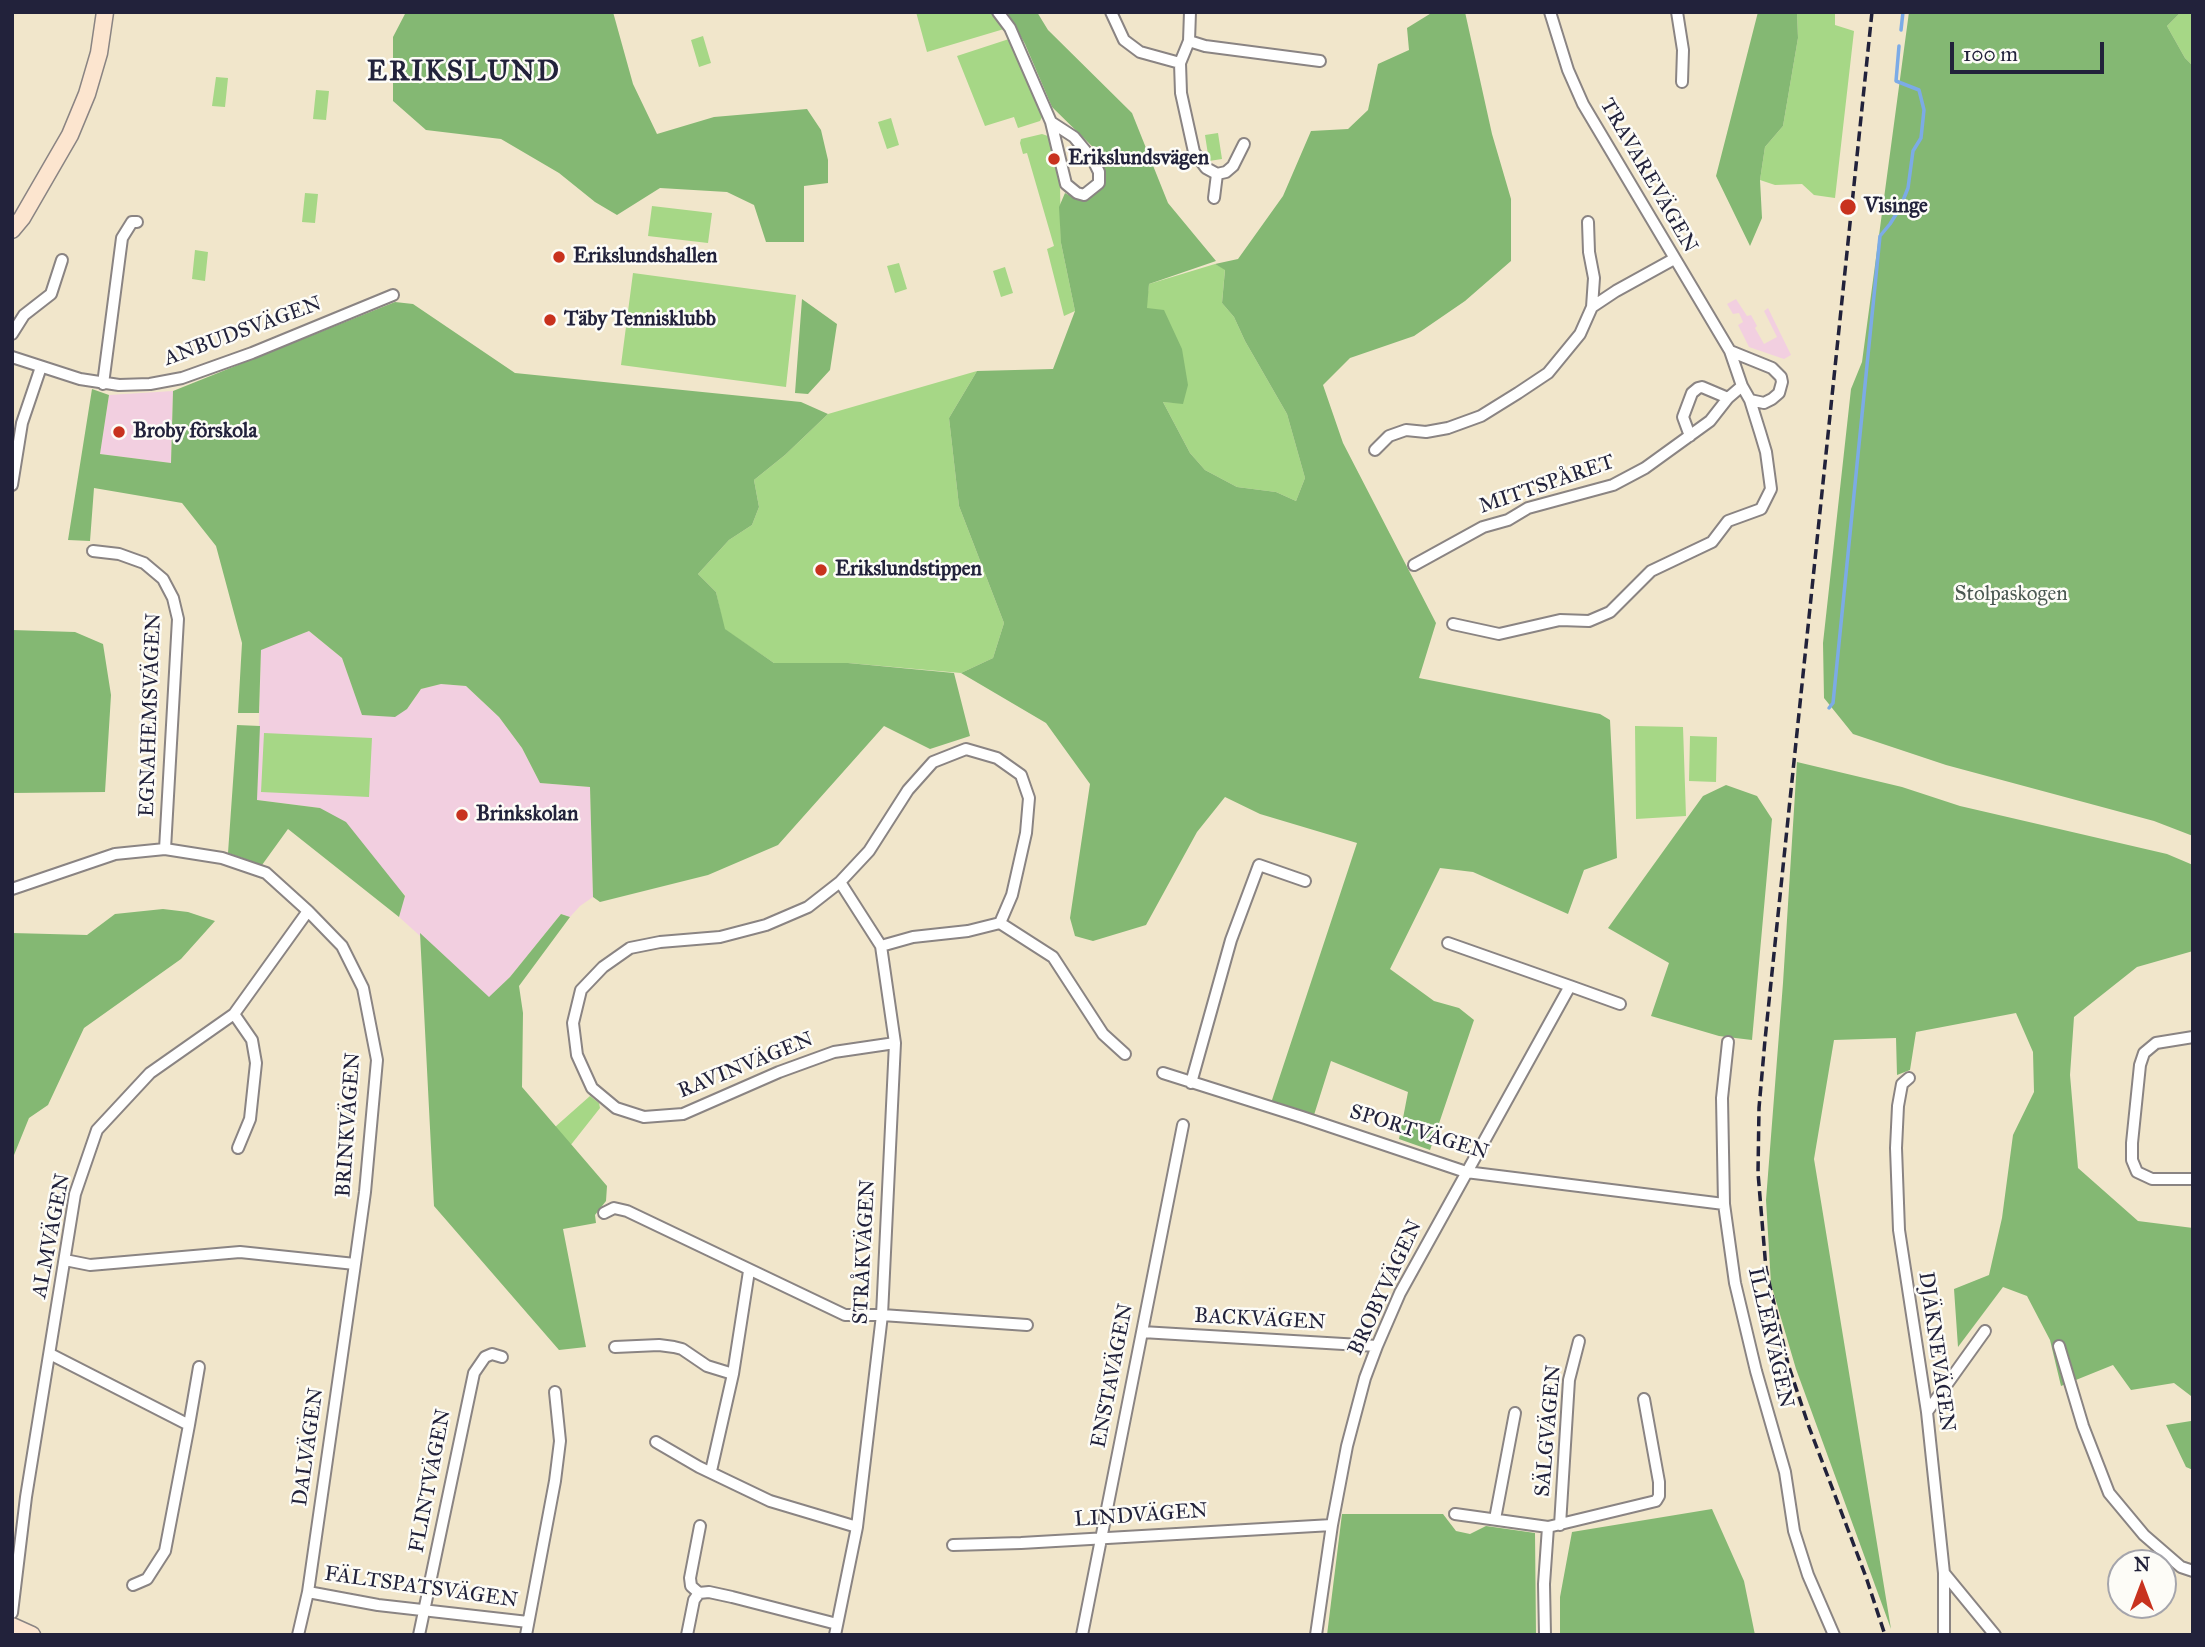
<!DOCTYPE html>
<html>
<head>
<meta charset="utf-8">
<style>
  body { margin:0 }
  #map { position:relative; width:2205px; height:1647px; overflow:hidden; background:#f1e6cb; font-family:"IM FELL Great Primer",serif }
  canvas { display:block }
  .frame { position:absolute; inset:0; border:14px solid #22223b; pointer-events:none }
  .north { position:absolute; left:2107px; top:1549px; width:70px; height:70px; box-sizing:border-box; background:#fdfcf7; border:2px solid #a5a5ac; border-radius:50%; rotate:0deg; font-size:19px; font-weight:700; line-height:28px; text-align:center; color:#22223b }
  .north::after { content:''; display:block; margin:auto; width:24px; height:32px; background:#c8321e; clip-path:polygon(50% 0,100% 100%,50% 72%,0 100%) }
  .scale { position:absolute; left:1950px; top:42px; width:154px; height:32px; box-sizing:border-box; border:4px solid #22223b; border-top:0; padding-left:9px; font-size:21px; line-height:24px; white-space:nowrap; color:#22223b; -webkit-text-stroke:5px #fdfcf7; paint-order:stroke }
</style>
</head>
<body>
<div id="map">
<canvas width="2205" height="1647"></canvas>
<div class="frame"></div>
<div class="north">N</div>
<div class="scale">100 m</div>
</div>
<script>
const g = document.querySelector('canvas').getContext('2d');
g.lineJoin = 'round';
function fillPath(path, color) { g.fillStyle = color; g.fill(path, 'evenodd'); }
const toPath = rows => new Path2D(rows.map(r => 'M' + r).join(''));
function trace(path, color, width, dash) { g.strokeStyle = color; g.lineWidth = width; g.lineCap = dash ? 'butt' : 'round'; g.setLineDash(dash || []); g.stroke(path); }
function label(font, color, halo, rows, align = 'center') {
  g.font = font + ' "IM FELL Great Primer",serif'; g.lineWidth = 5; g.setLineDash([]); g.textBaseline = 'middle'; g.strokeStyle = halo; g.fillStyle = color; for (const [text, x, y, turn = 0] of rows) {
    g.save(); g.translate(x, y); g.rotate((+turn || 0) * Math.PI / 180); g.textAlign = isNaN(turn) ? turn : align; if (halo) g.strokeText(text, 0, 0); g.fillText(text, 0, 0); g.restore();
  }
}
fillPath(toPath([
  [1736,299,1747,316,1751,315,1757,326,1755,328,1764,344,1777,337,1764,311,1768,308,1791,355,1784,359,1749,347,1738,325,1743,322,1739,313,1733,314,1727,304],
  [173,391,171,463,100,454,109,395],
  [309,631,342,658,362,714,407,709,421,689,441,684,466,686,499,717,522,748,540,783,590,787,593,897,580,906,570,917,561,914,510,977,489,998,399,917,405,895,320,808,257,800,261,649]
]), '#f2cfe0');
fillPath(toPath([
  [916,12,992,12,1004,29,927,52],
  [1797,12,1835,12,1835,25,1854,31,1835,198,1814,195,1802,184,1775,185,1760,180,1765,147,1783,126,1798,38],
  [2181,12,2193,12,2193,66,2185,58,2167,26],
  [703,36,711,63,699,67,691,40],
  [1009,39,1042,117,1040,121,1018,128,1014,117,985,126,957,56],
  [216,77,228,78,225,107,212,106],
  [316,90,329,91,326,120,313,119],
  [891,118,899,145,887,149,878,122],
  [1218,133,1222,159,1209,161,1205,135],
  [1042,134,1048,136,1060,184,1061,243,1075,311,1064,316,1047,249,1054,246,1027,153,1023,154,1020,143,1021,139],
  [305,193,318,194,315,223,302,222],
  [652,206,712,213,708,243,648,236],
  [195,250,208,252,205,281,192,279],
  [899,263,907,289,895,293,887,266],
  [1215,264,1225,269,1222,303,1234,317,1245,341,1287,414,1305,478,1296,501,1276,492,1237,487,1205,470,1190,453,1163,402,1183,403,1146,308,1149,284],
  [1005,267,1013,293,1001,297,993,271],
  [633,273,796,295,786,387,621,365],
  [977,371,949,418,959,506,1004,623,993,658,961,673,848,663,774,663,724,629,716,592,698,574,729,540,752,525,759,507,754,480,785,455,828,414],
  [1635,726,1683,727,1686,816,1636,819],
  [264,733,372,738,369,797,261,792],
  [1690,736,1717,737,1716,782,1689,781],
  [590,1096,599,1103,600,1108,570,1146,555,1127]
]), '#a6d786');
fillPath(toPath([
  [406,12,613,12,633,84,657,134,714,117,807,109,821,130,828,160,828,183,804,186,804,242,766,242,754,205,727,192,660,188,617,215,595,202,559,173,501,139,426,130,393,101,393,37],
  [1007,12,1037,12,1048,30,1132,113,1168,203,1216,261,1149,284,1147,308,1164,310,1182,349,1188,385,1183,404,1163,402,1190,453,1205,470,1237,487,1276,492,1296,501,1305,478,1287,414,1245,341,1234,317,1222,303,1225,270,1215,264,1238,259,1283,196,1311,131,1348,129,1368,110,1378,64,1409,50,1407,28,1433,12,1465,12,1492,134,1511,199,1511,261,1465,301,1414,336,1350,358,1323,385,1343,443,1436,623,1419,678,1600,714,1610,720,1617,858,1584,870,1568,914,1473,872,1440,868,1390,969,1434,1001,1459,1008,1474,1020,1430,1150,1399,1139,1408,1092,1331,1061,1314,1115,1271,1103,1357,843,1260,814,1225,797,1197,832,1146,925,1093,941,1075,936,1070,918,1090,784,1046,723,961,673,993,658,1004,623,959,506,949,418,977,371,1053,369,1075,311,1061,243,1059,207,1065,193,1078,200,1105,181,1102,156,1052,107,1025,44],
  [1758,12,1797,12,1798,38,1783,126,1765,147,1760,180,1762,218,1750,246,1716,176],
  [1909,12,2181,12,2167,26,2185,58,2193,66,2193,836,2154,821,1946,765,1853,734,1824,698,1823,643,1851,389,1862,362],
  [802,299,837,324,830,370,808,394,795,393],
  [395,302,413,304,515,373,801,402,828,414,785,455,754,480,759,507,752,525,729,540,698,574,716,592,725,629,774,663,848,663,954,673,970,736,930,749,884,726,778,845,708,875,600,902,593,897,590,787,540,783,522,748,499,717,466,686,441,684,421,689,407,709,395,717,362,715,342,658,309,631,261,650,259,713,238,713,242,643,216,546,182,503,94,488,90,541,68,540,92,389,109,395,100,454,171,463,173,391],
  [12,630,75,632,103,644,111,695,105,792,12,793],
  [237,725,260,726,257,800,320,808,346,822,405,896,399,917,288,829,262,865,228,853],
  [1797,762,1902,787,1960,806,2167,854,2193,865,2193,951,2137,967,2074,1017,2070,1075,2078,1168,2138,1221,2193,1228,2193,1470,2186,1467,2166,1425,2191,1421,2191,1396,2174,1383,2131,1390,2113,1365,2061,1386,2050,1340,2027,1296,2003,1287,1958,1347,1954,1289,1989,1275,2002,1218,2013,1135,2034,1092,2033,1052,2016,1013,1916,1032,1910,1070,1897,1075,1896,1038,1834,1040,1814,1159,1891,1629,1796,1369,1771,1284,1766,1200,1783,983],
  [1726,785,1757,796,1772,819,1752,1040,1719,1036,1651,1016,1669,963,1608,928,1703,796],
  [163,909,188,912,215,921,181,959,84,1028,48,1105,29,1118,12,1160,12,1026,14,1013,12,1004,12,933,87,935,115,914],
  [561,914,570,917,519,986,523,1013,522,1087,607,1186,606,1201,595,1215,596,1223,563,1229,586,1347,559,1350,434,1206,420,933,489,997,510,977],
  [1712,1509,1744,1581,1755,1635,1560,1635,1560,1597,1572,1532],
  [1342,1514,1443,1514,1456,1531,1470,1534,1486,1526,1535,1533,1536,1635,1327,1635]
]), '#84b873');
trace(toPath([
  [1901,30,1903,12],
  [1829,708,1833,703,1880,236,1890,224,1900,208,1908,188,1913,151,1921,138,1924,110,1919,90,1896,81,1899,46]
]), '#7cabe6', 3.5);
const street = toPath([
  [998,12,1010,28,1051,122,1066,184,1077,193,1084,195,1099,183,1099,172,1093,160,1074,137,1051,122],
  [1111,12,1124,40,1140,52,1180,63],
  [1190,12,1189,41,1180,63,1181,93,1194,152,1206,168,1217,174,1226,172,1233,166,1244,144],
  [1677,12,1683,50,1682,82],
  [1189,41,1205,46,1320,61],
  [1214,198,1217,174],
  [1588,222,1589,252,1594,278,1592,307],
  [12,334,24,315,51,294,62,260],
  [1730,351,1772,368,1781,377,1782,382,1779,393,1772,399,1764,403,1750,400],
  [12,357,80,379,119,385,150,384,182,378,252,353,393,295],
  [103,384,122,238,132,222,137,222],
  [1690,436,1683,417,1692,393,1698,388,1702,387,1728,398],
  [1375,450,1389,436,1406,430,1426,432,1448,428,1481,416,1518,393,1548,373,1580,334,1592,307,1616,291,1674,259],
  [12,485,22,423,41,367],
  [93,551,119,554,144,563,163,579,173,598,178,619,165,849],
  [1414,565,1483,527,1508,520,1528,508,1613,485,1645,468,1710,421,1728,398,1742,386],
  [1453,624,1499,634,1560,620,1589,621,1610,612,1651,571,1712,542,1728,521,1761,509,1771,489,1766,452,1760,432,1750,400,1742,386,1730,351,1583,104,1568,70,1550,12],
  [12,889,115,854,165,849,222,858,266,873,308,911,342,946,363,988,377,1060,365,1192,355,1264,240,1252,90,1265,65,1260],
  [1000,923,1053,957,1103,1034,1125,1054],
  [881,946,913,937,968,931,1000,923],
  [1570,986,1620,1004],
  [234,1014,252,1040,256,1063,250,1119,238,1148],
  [2193,1037,2156,1043,2144,1053,2140,1065,2132,1143,2132,1160,2137,1172,2152,1179,2193,1179],
  [1728,1042,1722,1098,1724,1204,1735,1283,1756,1371,1785,1472,1794,1531,1808,1575,1834,1635],
  [895,1043,834,1052,779,1072,683,1114,644,1117,616,1108,592,1088,577,1055,573,1023,581,990,603,967,630,948,660,942,720,937,766,925,808,907,840,882,869,851,908,790,933,762,966,749,997,758,1021,775,1029,798,1026,833,1012,895,1000,923],
  [1163,1073,1302,1117,1466,1172,1724,1204],
  [1909,1078,1902,1084,1898,1106,1896,1148,1899,1230,1927,1412,1944,1573,1944,1635],
  [1191,1083,1231,940,1259,865,1305,881],
  [604,1213,614,1208,627,1211,845,1315,882,1315,1027,1325],
  [1142,1332,1377,1346],
  [2059,1346,2083,1426,2109,1493,2144,1535,2181,1567,2193,1571],
  [615,1347,659,1345,674,1347,682,1349,707,1366,733,1374],
  [50,1354,189,1425,165,1551,147,1579,133,1585],
  [1927,1412,1985,1331],
  [189,1425,199,1367],
  [656,1442,699,1467,770,1501,857,1527],
  [711,1471,733,1374,749,1271],
  [1455,1514,1548,1527,1656,1501,1659,1496,1659,1482,1644,1399],
  [1495,1519,1515,1413],
  [1560,1525,1569,1380,1579,1341],
  [953,1545,1021,1543,1332,1525],
  [1944,1573,1995,1635],
  [308,1592,378,1605,528,1622],
  [699,1593,709,1592,732,1597,837,1624],
  [12,1613,26,1497,75,1194,97,1130,150,1073,234,1014,308,911],
  [298,1635,308,1592,355,1264],
  [419,1635,474,1373,485,1357,492,1354,502,1357],
  [526,1635,555,1481,560,1441,555,1392],
  [687,1635,694,1600,699,1593,691,1586,690,1578,700,1526],
  [835,1635,857,1527,882,1315,895,1043,881,946,840,882],
  [1082,1635,1183,1125],
  [1316,1635,1332,1525,1347,1446,1365,1378,1377,1346,1400,1293,1570,986,1448,943],
  [1545,1635,1544,1584,1548,1527]
]);
const secondary = toPath([
  [12,230,22,218,70,135,87,94,99,53,105,12],
  [12,1626,32,1635]
]);
trace(street, '#8a8483', 14);
trace(secondary, '#8a8483', 19);
trace(street, '#fff', 10);
trace(secondary, '#fce5cf', 16);
trace(toPath([
  [1872,12,1765,1040,1759,1108,1758,1173,1766,1269,1788,1364,1809,1427,1866,1577,1885,1635]
]), '#22223b', 3.5, [10, 5]);
for (const [x, y, r, color] of [
  [1054,159,7,"#c8321e"],
  [1848,207,9,"#c8321e"],
  [559,257,7,"#c8321e"],
  [550,320,7,"#c8321e"],
  [119,432,7,"#c8321e"],
  [821,570,7,"#c8321e"],
  [462,815,7,"#c8321e"]
]) { const dot = new Path2D(); dot.arc(x, y, r, 0, 2 * Math.PI); g.fillStyle = color; g.fill(dot); trace(dot, '#fdfcf7', 2.5); }
label('bold 21px', '#22223b', '#fdfcf7', [
  ["Erikslundsvägen",1068,159],
  ["Visinge",1864,207],
  ["Erikslundshallen",573,257],
  ["Täby Tennisklubb",564,320],
  ["Broby förskola",133,432],
  ["Erikslundstippen",835,570],
  ["Brinkskolan",476,815]
], 'left');
label('21px', '#22223b', '#fdfcf7', [
  ["TRAVAREVÄGEN",1648,176,60],
  ["ANBUDSVÄGEN",243,332,-20],
  ["MITTSPÅRET",1547,485,-19],
  ["EGNAHEMSVÄGEN",151,715,-88],
  ["RAVINVÄGEN",746,1066,-22],
  ["BRINKVÄGEN",349,1125,-86],
  ["SPORTVÄGEN",1419,1133,17],
  ["ALMVÄGEN",52,1236,-79],
  ["STRÅKVÄGEN",865,1252,-87],
  ["BROBYVÄGEN",1386,1288,-65],
  ["BACKVÄGEN",1260,1320,3],
  ["ILLERVÄGEN",1770,1338,77],
  ["DJÄKNEVÄGEN",1936,1352,82],
  ["ENSTAVÄGEN",1113,1376,-79],
  ["SÄLGVÄGEN",1549,1431,-85],
  ["DALVÄGEN",309,1447,-82],
  ["FLINTVÄGEN",431,1481,-79],
  ["LINDVÄGEN",1141,1516,-4],
  ["FÄLTSPATSVÄGEN",421,1588,8]
]);
label('21px', '#4a5852', '#fdfcf7', [
  ["Stolpaskogen",2011,595]
]);
g.letterSpacing = '2px';
label('bold 28px', '#22223b', '#fdfcf7', [
  ["ERIKSLUND",464,73]
]);
g.letterSpacing = '0px';
</script>
</body>
</html>
